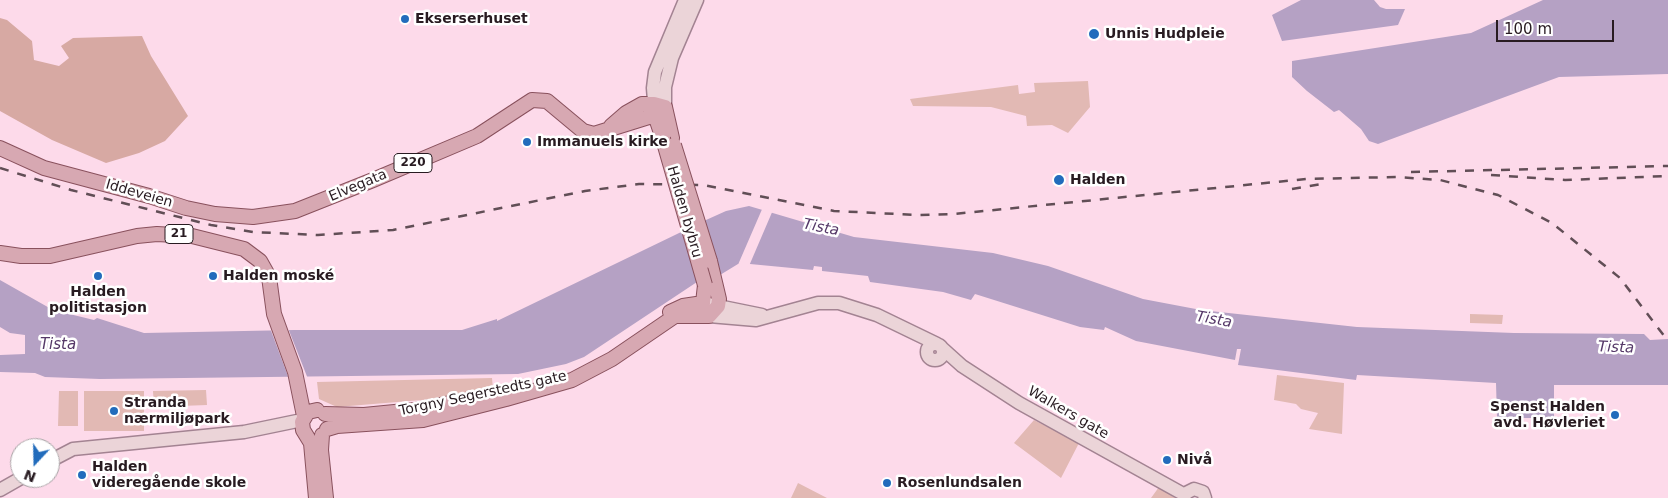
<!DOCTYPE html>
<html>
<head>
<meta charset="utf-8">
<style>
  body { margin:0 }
  #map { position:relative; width:1668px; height:498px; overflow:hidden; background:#fddaea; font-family:"DejaVu Sans",sans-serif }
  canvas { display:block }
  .north { position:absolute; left:10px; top:438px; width:50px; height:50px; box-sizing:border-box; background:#fff; border:1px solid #a9a4a6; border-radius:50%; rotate:201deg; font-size:14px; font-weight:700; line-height:20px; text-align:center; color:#281b21 }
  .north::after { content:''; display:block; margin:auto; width:18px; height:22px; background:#226cbc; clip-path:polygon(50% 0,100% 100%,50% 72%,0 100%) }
  .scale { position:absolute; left:1496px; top:20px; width:118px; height:22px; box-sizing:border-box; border:2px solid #281b21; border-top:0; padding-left:6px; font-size:15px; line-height:18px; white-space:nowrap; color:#281b21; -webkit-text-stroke:4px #fff; paint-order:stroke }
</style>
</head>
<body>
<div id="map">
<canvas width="1668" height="498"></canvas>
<div class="north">N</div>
<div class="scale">100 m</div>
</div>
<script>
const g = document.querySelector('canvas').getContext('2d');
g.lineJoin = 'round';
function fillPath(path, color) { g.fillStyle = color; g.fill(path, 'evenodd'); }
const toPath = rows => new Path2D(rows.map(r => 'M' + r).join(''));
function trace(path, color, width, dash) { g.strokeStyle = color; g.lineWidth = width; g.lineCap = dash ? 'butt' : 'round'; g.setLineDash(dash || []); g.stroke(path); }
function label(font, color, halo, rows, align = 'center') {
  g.font = font + ' "DejaVu Sans",sans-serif'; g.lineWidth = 5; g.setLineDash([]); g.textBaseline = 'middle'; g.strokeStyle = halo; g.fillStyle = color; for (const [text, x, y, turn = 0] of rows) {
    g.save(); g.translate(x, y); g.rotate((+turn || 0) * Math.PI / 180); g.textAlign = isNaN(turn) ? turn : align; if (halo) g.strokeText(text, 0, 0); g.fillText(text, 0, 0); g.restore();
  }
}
fillPath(toPath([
  [1088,81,1090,107,1068,133,1052,125,1027,126,1026,116,991,107,913,106,910,99,1018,85,1019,94,1035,92,1034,83],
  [1470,314,1503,315,1502,324,1470,323],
  [1277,375,1344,383,1342,434,1309,429,1318,413,1301,409,1296,404,1274,400],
  [492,378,493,389,470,396,337,407,319,399,317,382],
  [206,390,207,405,154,407,153,391],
  [59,391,78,391,78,426,58,426],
  [84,391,144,391,144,431,84,431],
  [1034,420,1079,443,1061,478,1014,443],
  [798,483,827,498,791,498],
  [1159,487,1175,498,1151,498]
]), '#e2b9b4');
fillPath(toPath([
  [0,18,7,20,32,41,34,60,59,66,69,58,61,46,73,38,142,36,151,56,188,116,165,141,139,153,106,163,52,140,0,111]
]), '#d7a9a3');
fillPath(toPath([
  [1301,0,1374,0,1380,7,1386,9,1405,9,1398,25,1282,41,1272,15],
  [1543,0,1668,0,1668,74,1559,77,1378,144,1369,141,1361,129,1339,110,1334,112,1307,91,1292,77,1292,61,1471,33],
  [749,206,854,237,993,253,1048,266,1143,299,1201,310,1357,327,1514,333,1644,334,1650,340,1668,339,1668,385,1554,385,1554,418,1497,418,1496,383,1357,375,1356,380,1238,365,1241,349,1237,349,1235,360,1136,341,1105,327,1104,330,1080,327,975,294,971,300,943,292,870,282,868,276,822,271,822,267,814,266,813,270,750,264,738,264,720,275,697,282,584,357,566,364,518,374,100,379,45,377,35,373,0,372,0,355,25,354,25,335,10,333,0,327,0,280,53,310,94,320,97,318,144,333,294,330,462,330,497,319,497,321,706,220,726,211]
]), '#b5a1c4');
fillPath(toPath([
  [763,207,773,210,749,266,737,267],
  [270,328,288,328,308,379,289,379]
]), '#fddaea');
const secondary = toPath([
  [665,107,665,87,672,58,697,0],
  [655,113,653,88,655,72,685,0],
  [708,304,762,315],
  [706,309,709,316,756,320,818,303,839,303,877,315,937,344],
  '927 352a8 8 0 1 1 16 0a8 8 0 1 1-16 0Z',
  [942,348,962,366,1019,403,1185,495],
  [50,461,73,449,244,432,302,420],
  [0,490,21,478],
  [1184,498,1186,493,1194,489,1203,492,1205,498]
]);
const primary = toPath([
  [665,107,672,138],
  [655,115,663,139],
  [611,126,626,113,642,104,654,104,665,107],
  [0,148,44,168,149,196,186,208,215,214,253,217,295,211,373,180,477,136,532,100,547,101,583,131,594,134,655,115,665,107],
  [0,253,21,256,50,256,137,236,157,234,192,236,244,249,260,261,269,277,274,314,295,372,304,416],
  [670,312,683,306,703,303,705,285],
  [325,414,364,415,415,410,485,396],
  [327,429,337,426,423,420,506,399,572,380,612,359,675,316,709,316,718,306,719,299,710,261],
  [322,435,321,450,326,498],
  [316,498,311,443,303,430,302,422,308,412,317,410]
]);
trace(secondary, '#a38392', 15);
trace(primary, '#89515d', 16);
trace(secondary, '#ebd4d8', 12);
trace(primary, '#d7a8b2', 14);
trace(toPath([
  [0,168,71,190,211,225,253,232,318,235,393,230,585,191,639,184,703,185,834,211,918,215,954,214,1306,179,1397,177,1440,180,1498,195,1552,223,1620,278,1668,341],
  [1411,172,1668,166],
  [1491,175,1565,180,1668,176],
  [1292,189,1322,184]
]), '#614e56', 2.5, [9, 9]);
const primaryBridge = toPath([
  [663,139,705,285],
  [674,145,710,261]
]);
trace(primaryBridge, '#89515d', 16, []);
trace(primaryBridge, '#d7a8b2', 14);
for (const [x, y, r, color] of [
  [405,19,5,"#226cbc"],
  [1094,34,6,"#226cbc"],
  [527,142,5,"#226cbc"],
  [1059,180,6,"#226cbc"],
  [98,276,5,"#226cbc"],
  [213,276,5,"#226cbc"],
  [114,411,5,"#226cbc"],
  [1615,415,5,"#226cbc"],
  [1167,460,5,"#226cbc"],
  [82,475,5,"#226cbc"],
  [887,483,5,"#226cbc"]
]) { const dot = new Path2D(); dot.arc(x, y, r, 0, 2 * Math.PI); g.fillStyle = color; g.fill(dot); trace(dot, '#fff', 2); }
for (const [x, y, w] of [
  [413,163,38],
  [179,234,28]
]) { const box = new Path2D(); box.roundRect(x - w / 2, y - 9.5, w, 19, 4); g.fillStyle = '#fff'; g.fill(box); trace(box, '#281b21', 1); }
label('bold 12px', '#281b21', null, [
  ["220",413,163],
  ["21",179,234]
]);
label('bold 14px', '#281b21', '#fff', [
  ["Ekserserhuset",415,19],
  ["Unnis Hudpleie",1105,34],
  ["Immanuels kirke",537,142],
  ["Halden",1070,180],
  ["Halden moské",223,276],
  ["Halden",98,292,"center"],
  ["politistasjon",98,308,"center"],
  ["Stranda",124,403],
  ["nærmiljøpark",124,419],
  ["Spenst Halden",1605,407,"right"],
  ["avd. Høvleriet",1605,423,"right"],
  ["Nivå",1177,460],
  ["Halden",92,467],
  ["videregående skole",92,483],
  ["Rosenlundsalen",897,483]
], 'left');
label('14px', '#281b21', '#fff', [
  ["Elvegata",358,186,-23],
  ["Iddeveien",139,194,16],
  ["Halden bybru",684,212,74],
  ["Torgny Segerstedts gate",483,394,-12],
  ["Walkers gate",1068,413,30]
]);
label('italic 15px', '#553868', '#fff', [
  ["Tista",821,228,11],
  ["Tista",1214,320,10],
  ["Tista",58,345],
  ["Tista",1616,348,2]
]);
</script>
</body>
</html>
